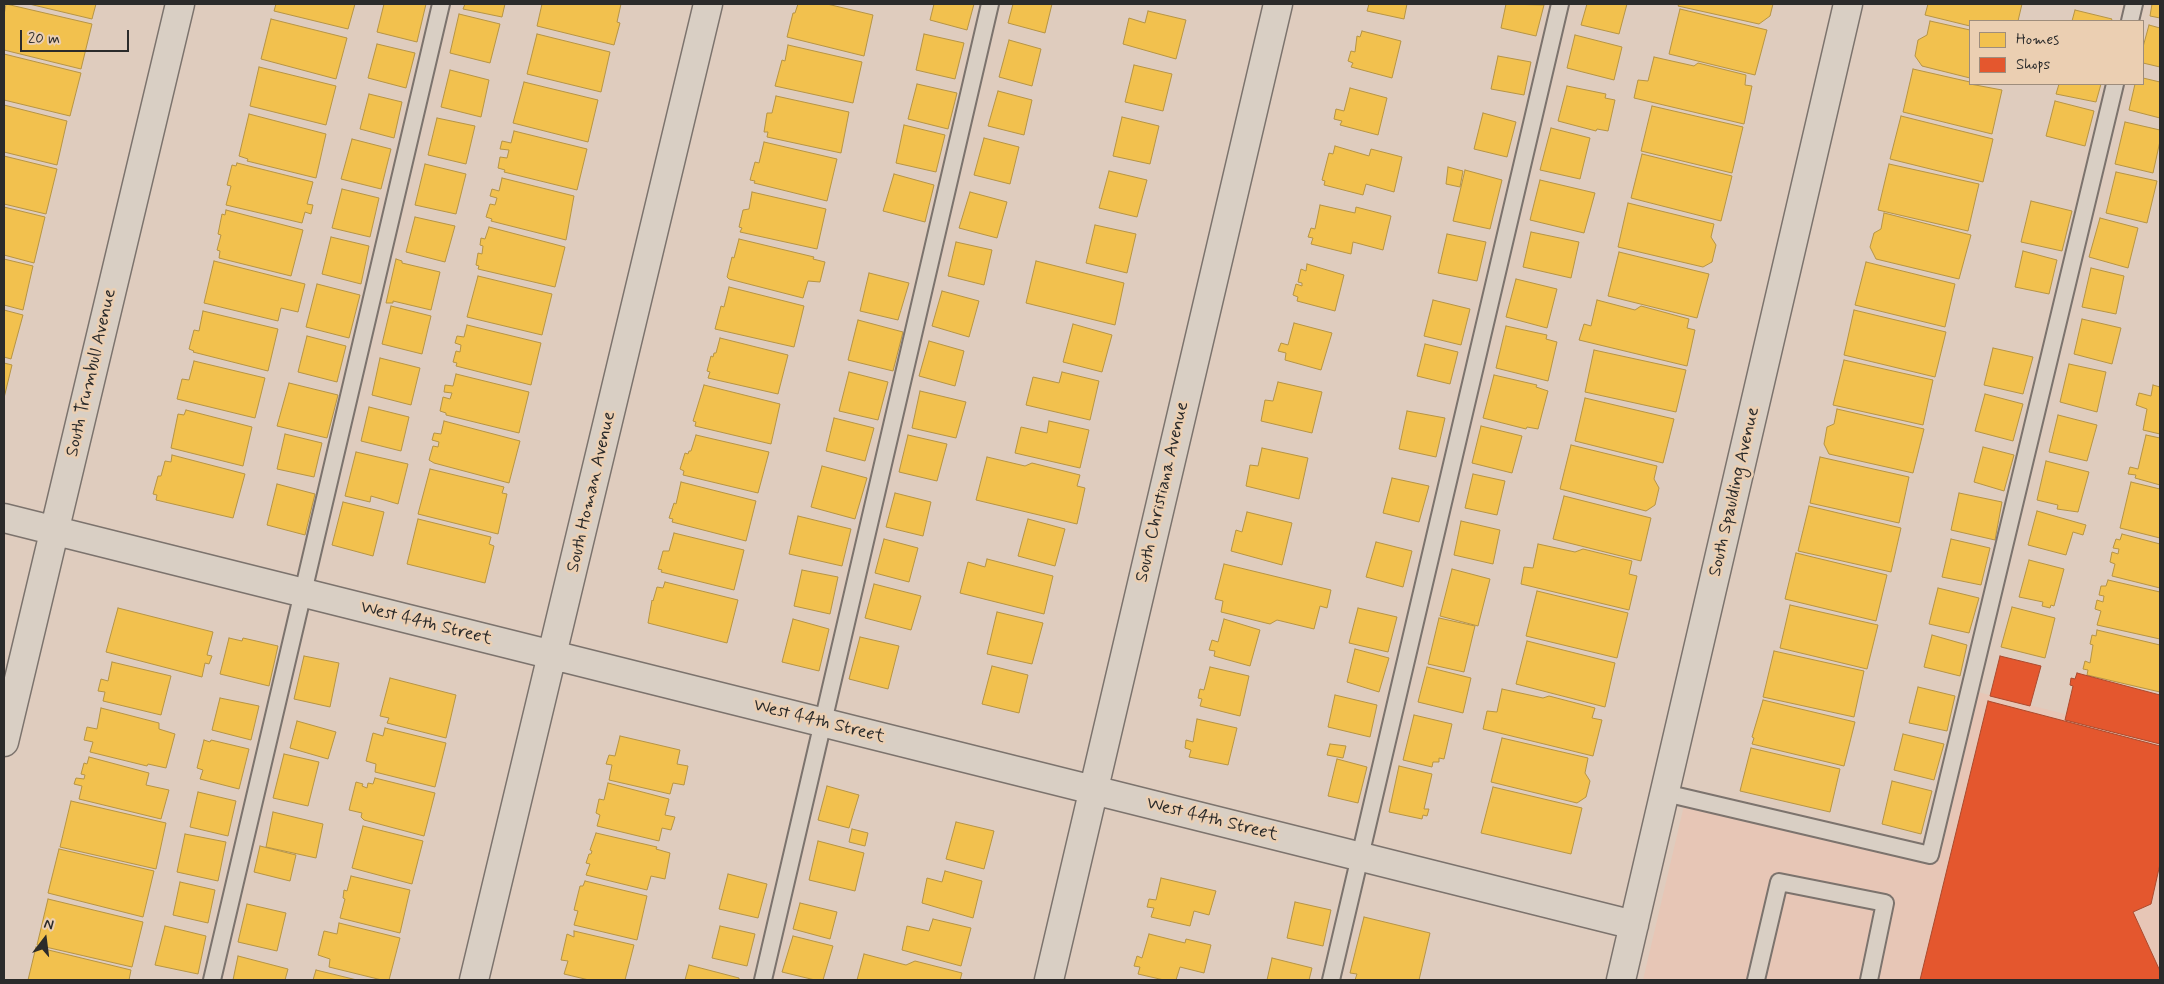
<!DOCTYPE html>
<html>
<head>
<meta charset="utf-8">
<style>
  body { margin:0 }
  #map { position:relative; width:2164px; height:984px; overflow:hidden; background:#dfccbe; font-family:Mynerve,sans-serif }
  canvas { display:block }
  .frame { position:absolute; inset:0; border:5px solid #2b2b2b; pointer-events:none }
  .legend { position:absolute; left:1969px; top:20px; width:175px; height:65px; box-sizing:border-box; background:#ebcfb2; border:1px solid #9e8d7c; margin:0; padding:6px 9px; list-style:none; font-size:15px; color:#2b2b2b }
  .legend li { display:flex; align-items:center; gap:10px; height:25px }
  .legend b { width:25px; border:1px solid #9e8d7c }
  .north { position:absolute; left:20px; top:914px; width:50px; height:50px; -webkit-text-stroke:4px #ebcfb2; paint-order:stroke; rotate:15deg; font-size:14px; font-weight:700; line-height:20px; text-align:center; color:#2b2b2b }
  .north::after { content:''; display:block; margin:auto; width:18px; height:22px; background:#2b2b2b; clip-path:polygon(50% 0,100% 100%,50% 72%,0 100%) }
  .scale { position:absolute; left:20px; top:30px; width:109px; height:22px; box-sizing:border-box; border:2px solid #2b2b2b; border-top:0; padding-left:6px; font-size:15px; line-height:18px; white-space:nowrap; color:#2b2b2b; -webkit-text-stroke:4px #ebcfb2; paint-order:stroke }
</style>
</head>
<body>
<div id="map">
<canvas width="2164" height="984"></canvas>
<div class="frame"></div>
<ul class="legend">
<li><b style="height:14px;background:#f2c14e"></b>Homes</li>
<li><b style="height:14px;background:#e4572e"></b>Shops</li>
</ul>
<div class="north">N</div>
<div class="scale">20 m</div>
</div>
<script>
const g = document.querySelector('canvas').getContext('2d');
g.lineJoin = 'round';
function fillPath(path, color) { g.fillStyle = color; g.fill(path, 'evenodd'); }
const toPath = rows => new Path2D(rows.map(r => 'M' + r).join(''));
function trace(path, color, width, dash) { g.strokeStyle = color; g.lineWidth = width; g.lineCap = dash ? 'butt' : 'round'; g.setLineDash(dash || []); g.stroke(path); }
function label(font, color, halo, rows, align = 'center') {
  g.font = font + ' Mynerve,sans-serif'; g.lineWidth = 5; g.setLineDash([]); g.textBaseline = 'middle'; g.strokeStyle = halo; g.fillStyle = color; for (const [text, x, y, turn = 0] of rows) {
    g.save(); g.translate(x, y); g.rotate((+turn || 0) * Math.PI / 180); g.textAlign = isNaN(turn) ? turn : align; if (halo) g.strokeText(text, 0, 0); g.fillText(text, 0, 0); g.restore();
  }
}
fillPath(toPath([
  [1970,690,2160,738,2160,980,1643,980,1686,797,1930,855]
]), '#e7c6b6');
const homes = toPath([
  [6,4,92,24,81,69,4,50,4,15,6,4],
  [29,4,96,4,92,19,29,4],
  [276,4,355,4,348,29,274,11,276,4],
  [384,4,426,4,417,42,377,32,384,4],
  [465,4,505,4,502,17,463,9,465,4],
  [540,4,621,4,617,22,620,23,614,45,537,26,542,4,540,4],
  [798,4,827,4,873,15,864,56,787,37,793,13,795,13,798,4],
  [934,4,974,4,967,30,930,20,934,4],
  [1013,4,1052,4,1045,33,1008,23,1013,4],
  [1369,4,1407,4,1404,19,1367,11,1369,4],
  [1506,4,1544,5,1536,36,1501,28,1506,4],
  [1587,4,1627,4,1619,34,1581,25,1587,4],
  [1679,4,1773,4,1770,16,1759,24,1678,6,1679,4],
  [1928,4,2022,4,2018,21,1970,21,1970,26,1925,15,1928,4],
  [2152,4,2160,4,2160,18,2150,16,2152,4],
  [1680,9,1767,30,1755,75,1669,54,1680,9],
  [2075,10,2112,19,2111,21,2072,21,2075,10],
  [1148,11,1186,20,1176,59,1123,44,1129,18,1145,23,1148,11],
  [459,14,500,24,490,63,450,53,459,14],
  [271,19,347,38,336,79,261,59,271,19],
  [1930,21,1970,30,1970,78,1922,66,1915,56,1918,40,1927,35,1930,21],
  [2149,25,2160,28,2160,67,2143,63,2143,47,2149,25],
  [1362,31,1401,41,1392,78,1351,67,1353,63,1348,61,1351,51,1355,52,1357,36,1360,37,1362,31],
  [537,34,610,52,601,92,527,74,537,34],
  [924,34,964,43,955,79,916,70,924,34],
  [1575,35,1622,47,1614,80,1567,68,1575,35],
  [1009,40,1041,49,1032,86,999,77,1009,40],
  [377,44,415,53,406,88,368,78,377,44],
  [788,45,862,62,853,103,775,86,782,60,785,61,788,45],
  [4,54,81,73,70,116,4,100,4,54],
  [1498,56,1531,62,1524,95,1491,89,1498,56],
  [1654,57,1694,66,1698,63,1746,75,1745,85,1752,86,1744,124,1634,98,1638,80,1648,81,1654,57],
  [1134,65,1172,74,1163,111,1125,102,1134,65],
  [259,67,336,86,326,125,250,106,259,67],
  [1913,69,1970,82,1970,84,2002,90,1992,134,1903,112,1913,69],
  [450,70,489,80,481,117,441,107,450,70],
  [2143,78,2160,82,2160,118,2129,110,2135,84,2143,84,2143,78],
  [524,82,598,100,588,142,513,123,524,82],
  [917,84,957,93,948,129,908,119,917,84],
  [2059,84,2101,84,2096,102,2056,94,2059,84],
  [1567,86,1606,94,1605,98,1615,100,1608,131,1597,129,1596,131,1558,121,1567,86],
  [1350,88,1387,98,1378,135,1340,125,1342,121,1334,119,1336,109,1344,111,1350,88],
  [998,91,1032,100,1024,135,988,126,998,91],
  [369,94,402,102,394,138,360,129,369,94],
  [776,96,849,112,841,153,767,137,768,132,764,132,767,113,772,113,776,96],
  [2055,101,2094,111,2085,146,2046,136,2055,101],
  [4,105,67,121,57,165,4,152,4,105],
  [1652,106,1743,127,1732,173,1641,151,1652,106],
  [1483,113,1516,122,1507,157,1474,149,1483,113],
  [249,114,326,134,316,178,247,161,248,159,239,156,249,114],
  [1901,116,1993,139,1983,182,1890,159,1901,116],
  [1122,117,1159,126,1150,164,1113,156,1122,117],
  [437,118,475,126,466,164,428,155,437,118],
  [2125,122,2160,130,2160,141,2153,173,2115,164,2125,122],
  [904,125,945,135,936,172,896,163,904,125],
  [1551,128,1590,138,1580,179,1540,170,1551,128],
  [514,131,587,149,577,190,504,172,505,170,498,168,500,157,507,158,509,150,500,149,502,141,511,143,514,131],
  [984,138,1019,147,1010,184,974,175,984,138],
  [352,139,391,149,381,189,341,179,352,139],
  [764,142,837,159,827,201,754,183,755,181,750,180,755,162,759,163,764,142],
  [1335,146,1369,156,1371,149,1402,157,1394,192,1366,184,1363,195,1324,185,1325,181,1322,180,1329,153,1333,154,1335,146],
  [1642,154,1732,176,1721,221,1631,198,1642,154],
  [4,156,57,169,46,214,4,204,4,156],
  [237,163,313,182,307,204,313,205,311,214,305,212,302,223,226,205,231,186,227,185,232,165,236,166,237,163],
  [425,164,466,174,456,214,415,205,425,164],
  [1889,164,1979,184,1968,231,1878,210,1889,164],
  [1448,167,1463,171,1460,187,1446,184,1448,167],
  [1465,170,1502,180,1490,229,1453,221,1465,170],
  [1109,171,1147,180,1137,217,1099,208,1109,171],
  [2116,172,2157,181,2147,223,2106,213,2116,172],
  [894,174,934,185,925,222,883,211,894,174],
  [502,178,574,196,566,240,491,221,492,219,486,217,490,204,495,205,497,198,490,196,492,189,499,191,502,178],
  [1540,180,1595,193,1584,233,1530,220,1540,180],
  [342,189,379,198,370,237,332,228,342,189],
  [752,192,826,209,817,249,740,232,742,228,739,227,743,210,749,209,752,192],
  [970,192,1007,202,997,238,959,228,970,192],
  [2031,201,2072,211,2062,251,2021,242,2031,201],
  [1628,203,1714,224,1711,237,1716,245,1712,262,1703,267,1618,247,1628,203],
  [1320,205,1355,213,1356,207,1391,216,1383,250,1353,242,1351,254,1311,244,1313,238,1308,237,1311,228,1315,229,1320,205],
  [4,207,45,217,34,263,4,255,4,207],
  [226,210,303,230,291,276,219,258,220,251,217,250,221,235,218,234,222,214,225,215,226,210],
  [1884,213,1971,235,1959,279,1876,259,1870,247,1874,233,1881,229,1884,213],
  [415,217,455,226,445,262,406,252,415,217],
  [2100,218,2138,228,2128,268,2089,257,2100,218],
  [1095,225,1136,234,1127,273,1086,263,1095,225],
  [489,227,565,247,555,287,478,269,479,266,476,265,478,253,482,254,483,246,480,245,481,238,485,239,489,227],
  [1531,232,1579,242,1571,278,1523,267,1531,232],
  [1447,234,1486,242,1477,281,1438,273,1447,234],
  [331,237,369,246,361,284,322,274,331,237],
  [739,239,814,257,813,259,825,262,820,282,808,281,803,298,729,279,727,277,732,257,734,258,739,239],
  [956,242,992,250,984,285,948,276,956,242],
  [2023,251,2057,260,2049,294,2015,287,2023,251],
  [1619,252,1709,274,1697,318,1608,296,1619,252],
  [4,259,33,266,23,310,4,305,4,259],
  [396,259,402,261,402,263,440,272,431,310,393,301,393,303,386,303,396,259],
  [214,261,305,284,298,312,281,308,278,321,204,303,214,261],
  [1036,261,1124,283,1115,325,1026,303,1036,261],
  [1866,262,1955,284,1945,327,1855,305,1866,262],
  [1307,264,1344,275,1335,311,1297,301,1298,297,1293,295,1296,284,1302,286,1302,283,1298,282,1301,269,1306,271,1307,264],
  [2091,268,2124,276,2116,314,2082,307,2091,268],
  [869,273,909,283,898,320,860,311,869,273],
  [478,276,552,294,542,335,467,317,478,276],
  [1516,279,1557,289,1547,328,1506,317,1516,279],
  [317,284,360,295,349,338,306,327,317,284],
  [729,287,804,306,794,347,715,329,721,306,724,307,729,287],
  [942,291,979,301,969,337,932,326,942,291],
  [1433,300,1470,309,1461,345,1424,336,1433,300],
  [1597,300,1635,310,1641,306,1689,319,1687,328,1695,330,1687,366,1579,340,1584,324,1591,326,1597,300],
  [391,306,431,316,422,354,382,344,391,306],
  [4,310,23,315,11,359,4,357,4,310],
  [1854,310,1946,332,1935,377,1844,355,1854,310],
  [203,311,278,329,268,371,193,352,194,351,189,349,194,330,199,331,203,311],
  [2082,319,2121,328,2112,364,2074,354,2082,319],
  [858,320,903,332,893,371,848,360,858,320],
  [1294,323,1332,333,1321,370,1285,360,1286,353,1278,351,1281,343,1288,345,1294,323],
  [1073,324,1112,335,1102,372,1063,362,1073,324],
  [467,325,541,343,531,385,456,366,457,363,453,362,456,351,460,352,461,345,455,343,457,336,464,337,467,325],
  [1506,326,1547,335,1546,339,1557,342,1548,381,1496,368,1506,326],
  [307,336,346,346,337,382,298,372,307,336],
  [720,338,788,355,778,394,708,378,710,372,707,371,711,356,713,357,714,353,716,353,720,338],
  [929,341,964,351,955,386,919,376,929,341],
  [1425,344,1458,352,1450,384,1417,376,1425,344],
  [1993,348,2033,357,2023,394,1984,385,1993,348],
  [1594,350,1686,370,1676,412,1585,392,1594,350],
  [380,358,420,368,411,405,372,395,380,358],
  [1844,360,1933,380,1923,425,1833,405,1844,360],
  [194,361,265,378,255,418,177,399,182,379,189,380,194,361],
  [4,363,12,365,4,398,4,363],
  [2069,364,2106,372,2097,412,2060,402,2069,364],
  [849,372,888,382,878,420,839,411,849,372],
  [1062,372,1099,381,1090,420,1026,405,1033,377,1059,383,1062,372],
  [456,374,529,392,519,433,446,415,446,413,440,411,443,397,450,399,452,393,444,392,445,385,453,386,456,374],
  [1494,375,1537,385,1536,387,1548,391,1538,429,1527,427,1526,429,1483,418,1494,375],
  [1278,382,1322,392,1312,433,1261,421,1265,400,1273,401,1278,382],
  [289,383,338,395,327,438,277,426,289,383],
  [704,385,780,404,771,444,695,426,696,422,693,421,704,385],
  [2153,385,2160,387,2160,434,2143,430,2147,409,2136,405,2139,393,2151,396,2153,385],
  [920,391,966,402,956,438,912,428,920,391],
  [1985,394,2023,404,2013,441,1975,431,1985,394],
  [1585,398,1674,419,1663,463,1575,441,1585,398],
  [369,407,409,417,401,451,361,441,369,407],
  [1837,409,1924,429,1913,473,1829,454,1824,444,1827,427,1834,424,1837,409],
  [186,410,252,427,243,466,171,448,178,414,184,415,186,410],
  [1407,411,1445,418,1436,457,1399,449,1407,411],
  [2058,415,2097,425,2087,461,2049,452,2058,415],
  [834,418,874,428,865,461,826,451,834,418],
  [444,421,520,441,509,483,434,463,429,460,433,446,438,447,439,442,432,440,434,433,441,434,444,421],
  [1049,421,1089,430,1080,468,1015,453,1021,427,1047,433,1049,421],
  [1481,426,1522,436,1512,473,1472,463,1481,426],
  [285,434,322,443,314,477,277,469,285,434],
  [696,435,769,452,758,493,683,475,684,471,680,469,685,453,688,454,689,451,691,451,696,435],
  [908,435,947,444,937,481,899,472,908,435],
  [2146,435,2160,438,2160,485,2135,478,2136,475,2128,474,2130,467,2138,469,2146,435],
  [1571,445,1657,466,1654,479,1659,488,1655,505,1646,511,1560,489,1571,445],
  [1983,447,2014,455,2004,491,1974,482,1983,447],
  [1262,448,1308,458,1299,499,1246,486,1250,465,1258,466,1262,448],
  [356,452,408,464,398,504,371,496,370,502,345,496,356,452],
  [172,455,245,474,233,518,156,500,157,495,153,494,158,476,161,476,165,461,171,462,172,455],
  [987,457,1025,466,1032,463,1080,475,1077,486,1085,488,1077,524,976,500,987,457],
  [1820,457,1909,477,1899,523,1810,503,1820,457],
  [2046,461,2089,472,2078,512,2057,509,2058,505,2037,500,2046,461],
  [822,466,867,478,855,519,811,507,822,466],
  [430,469,504,487,502,493,507,494,498,534,418,514,430,469],
  [1473,474,1505,481,1497,515,1465,508,1473,474],
  [1392,478,1429,486,1419,522,1383,513,1392,478],
  [681,482,756,501,746,541,672,522,673,519,669,518,674,503,676,504,681,482],
  [2131,482,2160,489,2160,538,2120,528,2131,482],
  [277,484,315,494,305,535,267,525,277,484],
  [895,493,931,502,923,536,886,527,895,493],
  [1959,493,2002,502,1995,540,1951,530,1959,493],
  [1564,496,1651,518,1641,561,1553,539,1564,496],
  [343,502,384,512,373,556,332,545,343,502],
  [1809,506,1901,528,1891,572,1798,551,1809,506],
  [2037,511,2086,525,2083,535,2073,532,2066,555,2028,545,2037,511],
  [1247,512,1292,523,1282,565,1231,551,1236,530,1242,532,1247,512],
  [798,516,851,529,842,566,789,554,798,516],
  [418,519,491,537,489,544,494,546,485,583,407,564,418,519],
  [1028,519,1065,529,1055,566,1018,556,1028,519],
  [1461,521,1500,530,1493,564,1454,555,1461,521],
  [674,533,744,550,734,590,661,572,662,570,658,569,663,551,669,551,674,533],
  [2122,534,2160,544,2160,588,2112,576,2115,564,2110,562,2112,552,2118,554,2119,549,2113,548,2116,539,2120,540,2122,534],
  [884,539,918,548,909,582,875,573,884,539],
  [1951,539,1990,548,1981,585,1942,577,1951,539],
  [1376,542,1412,551,1403,587,1366,577,1376,542],
  [1538,544,1575,552,1583,549,1632,561,1629,574,1637,576,1629,610,1521,584,1524,567,1533,568,1538,544],
  [1796,553,1887,575,1876,621,1785,599,1796,553],
  [987,559,1053,576,1044,614,960,593,968,562,985,567,987,559],
  [2029,560,2064,569,2054,606,2051,605,2050,608,2042,606,2043,602,2019,597,2029,560],
  [1224,564,1331,590,1327,608,1320,606,1314,629,1277,620,1270,624,1221,612,1223,601,1215,599,1224,564],
  [1452,569,1490,579,1478,626,1440,616,1452,569],
  [802,570,838,577,830,614,794,606,802,570],
  [2108,580,2160,592,2160,639,2097,625,2101,611,2095,609,2097,600,2103,602,2104,596,2099,595,2101,586,2106,586,2108,580],
  [665,582,738,600,727,643,648,623,652,600,653,601,657,587,663,588,665,582],
  [874,584,921,596,911,630,865,618,874,584],
  [1938,588,1979,598,1969,633,1929,624,1938,588],
  [1537,591,1628,613,1617,658,1526,636,1537,591],
  [1790,605,1878,625,1867,669,1780,648,1790,605],
  [2012,607,2055,618,2045,658,2001,647,2012,607],
  [118,608,213,632,207,655,212,656,209,664,205,663,202,677,106,652,118,608],
  [1358,608,1397,617,1388,652,1349,643,1358,608],
  [997,612,1043,623,1032,664,987,654,997,612],
  [1439,618,1475,626,1464,672,1428,664,1439,618],
  [793,619,829,629,819,671,782,662,793,619],
  [1224,619,1260,630,1250,666,1214,656,1215,651,1209,650,1212,640,1218,642,1224,619],
  [2097,630,2160,645,2160,692,2087,675,2088,670,2083,669,2085,661,2090,663,2093,645,2090,644,2092,635,2096,636,2097,630],
  [1932,635,1967,645,1960,676,1924,667,1932,635],
  [860,637,899,646,888,689,849,679,860,637],
  [229,638,242,641,243,638,278,646,269,686,220,674,229,638],
  [1527,641,1615,663,1605,707,1516,684,1527,641],
  [1355,649,1389,658,1379,692,1347,682,1355,649],
  [1774,651,1864,671,1854,717,1763,697,1774,651],
  [304,656,339,663,330,707,294,699,304,656],
  [112,662,171,676,161,715,103,701,105,692,98,691,101,679,108,681,112,662],
  [992,666,1028,675,1019,713,982,704,992,666],
  [1210,667,1249,676,1240,716,1200,706,1202,699,1198,698,1200,689,1204,690,1210,667],
  [1427,667,1471,678,1463,713,1418,702,1427,667],
  [390,678,456,695,446,738,387,723,389,718,380,716,390,678],
  [1918,687,1955,696,1947,731,1909,723,1918,687],
  [1502,689,1543,698,1549,696,1595,708,1592,718,1602,720,1593,756,1483,729,1487,711,1497,712,1502,689],
  [1335,695,1377,705,1370,737,1328,727,1335,695],
  [220,698,259,706,251,740,212,730,220,698],
  [1763,700,1855,722,1844,766,1752,744,1754,738,1752,737,1763,700],
  [101,708,159,723,159,729,175,734,166,768,148,764,147,766,90,752,93,742,84,740,87,727,97,729,101,708],
  [1414,715,1452,724,1444,759,1439,758,1439,762,1433,762,1432,767,1403,760,1414,715],
  [1197,719,1237,728,1228,765,1189,757,1191,750,1185,748,1186,740,1193,742,1197,719],
  [297,721,336,732,328,759,290,748,297,721],
  [385,728,446,743,435,787,375,772,376,764,366,761,373,733,383,736,385,728],
  [1903,734,1944,744,1934,780,1894,770,1903,734],
  [620,736,680,750,677,764,688,766,684,785,673,783,670,794,609,780,612,765,606,764,609,755,615,756,620,736],
  [1502,738,1588,758,1585,773,1590,781,1586,797,1577,803,1491,782,1502,738],
  [204,740,210,742,211,740,249,749,239,789,200,779,203,770,197,768,204,740],
  [1330,744,1346,746,1343,758,1327,755,1330,744],
  [1751,748,1840,769,1830,812,1740,791,1751,748],
  [284,754,319,762,308,806,273,798,284,754],
  [89,757,149,773,146,785,169,790,161,819,79,799,82,786,74,784,76,778,84,779,85,775,81,774,84,763,87,764,89,757],
  [1337,759,1367,767,1358,803,1328,796,1337,759],
  [1399,766,1432,774,1424,809,1429,809,1427,816,1423,815,1422,819,1389,812,1399,766],
  [375,778,435,793,424,836,364,820,361,817,362,813,349,810,356,782,363,784,362,786,367,788,368,783,373,784,375,778],
  [1892,781,1932,791,1921,834,1882,824,1892,781],
  [608,783,669,799,665,815,675,817,671,830,662,828,659,841,597,826,600,815,596,813,599,799,604,800,608,783],
  [827,786,859,795,849,828,818,820,827,786],
  [1493,787,1582,808,1571,854,1481,833,1493,787],
  [198,792,236,801,228,836,190,827,198,792],
  [71,801,166,823,156,869,60,847,71,801],
  [273,812,323,824,316,858,266,847,273,812],
  [956,822,994,831,984,869,946,859,956,822],
  [363,826,423,841,412,884,352,868,363,826],
  [852,829,868,833,865,846,849,842,852,829],
  [596,833,657,847,656,849,670,853,665,879,651,876,647,890,586,875,590,864,586,863,589,854,591,854,592,851,590,850,596,833],
  [185,834,226,842,218,881,177,872,185,834],
  [818,841,864,853,855,891,809,880,818,841],
  [260,846,296,855,290,881,254,872,260,846],
  [59,849,154,871,143,917,48,893,59,849],
  [945,871,982,881,973,918,922,903,927,878,942,882,945,871],
  [728,874,767,884,758,918,719,909,728,874],
  [351,876,410,890,400,933,340,918,345,899,343,898,344,890,347,891,351,876],
  [1161,878,1216,891,1209,915,1194,911,1190,926,1151,917,1154,908,1147,907,1149,899,1156,900,1161,878],
  [585,881,647,896,637,940,574,925,578,911,574,910,580,886,583,886,585,881],
  [180,882,215,890,208,923,173,915,180,882],
  [48,899,143,922,132,967,37,945,48,899],
  [1295,902,1331,910,1323,946,1287,938,1295,902],
  [800,903,837,912,830,939,793,929,800,903],
  [247,904,286,913,277,951,238,942,247,904],
  [1364,917,1430,933,1419,980,1355,980,1357,974,1350,973,1364,917],
  [933,919,971,928,961,966,902,950,907,926,929,931,933,919],
  [339,923,400,938,389,980,382,980,329,967,330,959,318,955,324,931,337,934,339,923],
  [165,926,206,936,198,974,155,965,165,926],
  [720,926,755,934,747,966,712,958,720,926],
  [574,931,634,945,625,980,589,980,564,974,568,961,561,960,567,934,574,937,574,931],
  [1149,934,1185,943,1186,939,1211,945,1204,973,1180,967,1176,980,1164,980,1138,974,1140,967,1134,966,1137,956,1142,958,1149,934],
  [793,936,833,946,823,980,815,980,782,972,793,936],
  [36,947,131,970,129,980,28,980,36,947],
  [864,954,906,965,915,961,962,973,960,980,857,980,864,954],
  [238,956,288,969,285,980,233,980,238,956],
  [1272,958,1312,968,1309,980,1267,980,1272,958],
  [689,965,739,978,739,980,685,980,689,965],
  [316,970,357,980,313,980,316,970]
]);
fillPath(homes, '#f2c14e');
trace(homes, '#b69444', 1);
const shops = toPath([
  [2000,656,2041,666,2030,706,1990,696,2000,656],
  [2077,673,2160,695,2160,744,2065,720,2073,686,2070,685,2071,678,2075,679,2077,673],
  [1988,701,2160,746,2160,864,2151,904,2133,912,2160,971,2160,980,1920,980,1988,701]
]);
fillPath(shops, '#e4572e');
trace(shops, '#ac4a2d', 1);
const service = toPath([
  [2130,21,2134,4],
  [1665,793,1930,855,2115,84],
  [212,980,441,4],
  [763,980,990,4],
  [1331,980,1560,4],
  [1756,980,1779,882,1885,903,1869,980]
]);
const minor = toPath([
  [4,518,1634,925],
  [4,742,180,4],
  [474,980,708,4],
  [1049,980,1278,4],
  [1621,980,1848,4]
]);
trace(service, '#7c736d', 20);
trace(minor, '#7c736d', 31);
trace(service, '#d9cfc4', 16);
trace(minor, '#d9cfc4', 28);
label('18px', '#2b2b2b', '#ebcfb2', [
  ["South Trumbull Avenue",92,373,-77],
  ["South Homan Avenue",592,492,-77],
  ["South Christiana Avenue",1163,492,-77],
  ["South Spaulding Avenue",1735,492,-77],
  ["West 44th Street",426,624,14],
  ["West 44th Street",819,722,14],
  ["West 44th Street",1212,820,14]
]);
</script>
</body>
</html>
